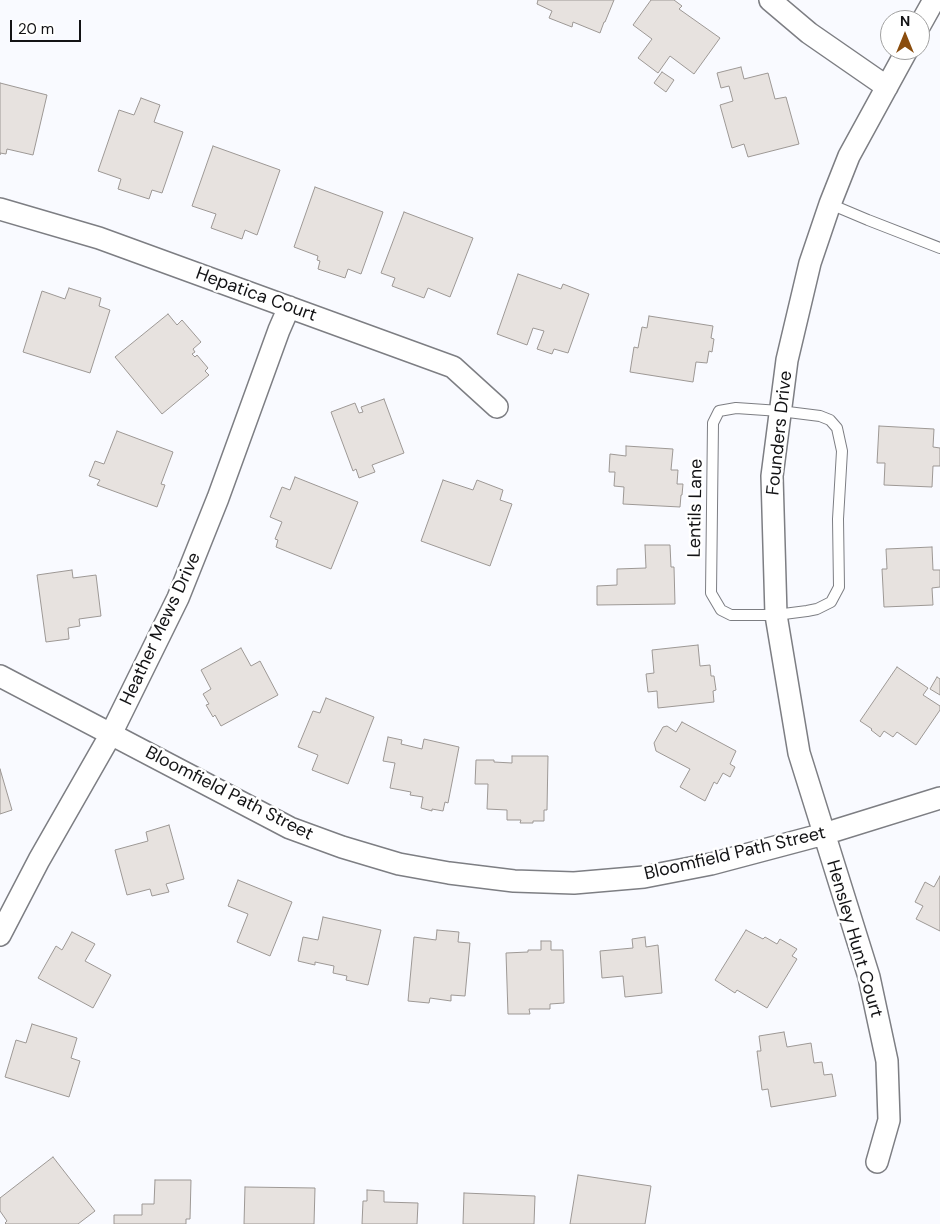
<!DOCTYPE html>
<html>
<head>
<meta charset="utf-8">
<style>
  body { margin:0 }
  #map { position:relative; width:940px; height:1224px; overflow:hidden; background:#f9faff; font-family:"DM Sans",sans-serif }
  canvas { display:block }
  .north { position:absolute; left:880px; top:10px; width:50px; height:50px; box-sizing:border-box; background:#fff; border:1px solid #a1a1a1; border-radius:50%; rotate:0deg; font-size:14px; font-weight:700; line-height:20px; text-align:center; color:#131315 }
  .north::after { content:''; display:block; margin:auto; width:18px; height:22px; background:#8a4d0e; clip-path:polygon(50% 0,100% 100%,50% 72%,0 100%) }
  .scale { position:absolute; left:10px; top:20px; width:71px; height:22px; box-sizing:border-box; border:2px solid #131315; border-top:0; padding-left:6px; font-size:15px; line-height:18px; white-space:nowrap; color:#131315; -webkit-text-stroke:4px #fff; paint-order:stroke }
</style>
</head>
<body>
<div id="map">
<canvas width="940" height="1224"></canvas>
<div class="north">N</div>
<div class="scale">20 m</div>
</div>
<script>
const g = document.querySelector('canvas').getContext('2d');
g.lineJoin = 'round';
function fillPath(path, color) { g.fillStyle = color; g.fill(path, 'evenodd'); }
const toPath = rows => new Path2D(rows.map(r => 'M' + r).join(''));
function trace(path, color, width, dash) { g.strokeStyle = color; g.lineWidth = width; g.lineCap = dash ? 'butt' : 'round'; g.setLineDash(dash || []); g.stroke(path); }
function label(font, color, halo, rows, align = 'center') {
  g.font = font + ' "DM Sans",sans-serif'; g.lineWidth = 5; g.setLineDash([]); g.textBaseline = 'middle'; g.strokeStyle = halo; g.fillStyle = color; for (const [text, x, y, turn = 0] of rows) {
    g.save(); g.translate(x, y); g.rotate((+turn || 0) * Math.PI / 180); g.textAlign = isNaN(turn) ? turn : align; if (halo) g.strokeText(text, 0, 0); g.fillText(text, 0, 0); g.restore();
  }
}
const building = toPath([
  [538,0,614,0,605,22,604,22,600,33,573,22,572,27,549,18,552,11,537,4,538,0],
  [651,0,674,0,682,6,679,9,720,38,694,74,670,56,658,73,638,58,652,39,633,25,651,0],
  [741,67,744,79,768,73,775,99,786,97,799,144,748,157,744,144,732,148,720,105,733,101,729,86,721,88,717,73,741,67],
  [662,72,674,80,666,92,654,83,662,72],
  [0,83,47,95,33,155,7,149,6,154,0,153,0,155,0,83],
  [141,98,160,105,154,122,183,132,162,193,152,190,149,199,118,189,121,179,98,171,119,110,134,115,141,98],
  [213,146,280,170,257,235,245,230,242,239,211,228,216,214,192,206,213,146],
  [315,187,383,212,361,274,348,269,345,278,318,269,320,261,317,260,318,256,294,247,315,187],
  [404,212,473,238,450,297,428,288,424,298,392,286,395,278,381,273,404,212],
  [518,274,561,289,563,284,589,294,568,353,554,349,552,354,537,349,544,331,533,328,527,345,497,334,518,274],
  [69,288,101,298,99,306,110,310,90,373,23,352,42,291,65,299,69,288],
  [168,314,177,325,182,320,201,342,193,349,195,352,192,354,195,357,197,355,208,368,205,371,209,375,162,414,115,357,168,314],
  [649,316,713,326,711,338,714,339,712,352,709,351,707,363,696,362,693,382,630,372,634,347,638,348,642,327,647,328,649,316],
  [384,399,404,453,372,465,375,472,359,478,356,469,353,471,331,412,355,403,359,413,363,412,361,407,384,399],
  [879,426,934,429,933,447,940,448,940,466,933,466,932,487,884,485,885,463,877,463,879,426],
  [117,431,173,452,161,484,165,485,157,507,97,485,100,480,89,476,95,461,104,464,117,431],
  [626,446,673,449,671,470,678,470,677,484,683,484,682,495,681,495,680,507,623,504,624,487,614,486,615,472,609,472,610,454,626,456,626,446],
  [295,477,358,502,331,569,276,547,278,540,275,539,282,522,270,517,282,487,290,490,295,477],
  [443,480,473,490,477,480,503,490,500,500,512,504,490,566,421,541,443,480],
  [645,545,670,545,671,567,674,567,675,604,597,605,597,586,617,585,617,569,646,568,645,545],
  [932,547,933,570,940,570,940,587,932,588,933,605,884,607,882,569,887,569,886,549,932,547],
  [72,570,73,578,96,575,101,616,79,619,80,626,68,628,69,639,46,642,37,575,72,570],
  [698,645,700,666,710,665,711,676,714,676,716,690,713,691,714,702,658,708,657,691,648,692,646,674,654,673,652,650,698,645],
  [241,648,251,666,260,661,278,695,221,726,215,715,213,717,206,705,209,704,203,694,211,689,201,670,241,648],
  [897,667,928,688,923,695,940,706,940,710,916,745,897,732,893,737,884,731,880,737,871,730,872,729,860,721,897,667],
  [937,677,940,679,940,695,930,689,937,677],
  [326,698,374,717,348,784,312,770,318,755,298,747,313,711,320,713,326,698],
  [682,722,736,751,730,764,735,767,730,777,723,773,717,784,714,782,705,801,680,787,690,769,656,751,654,743,663,727,667,726,676,732,682,722],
  [388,737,402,740,401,744,422,749,424,739,459,747,448,803,445,802,443,811,432,809,432,811,421,808,423,797,410,795,411,792,390,788,395,763,383,761,388,737],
  [512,756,548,756,547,810,544,810,544,821,533,821,533,823,520,823,521,820,507,820,507,810,487,809,488,784,475,784,476,760,494,760,494,762,512,763,512,756],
  [0,769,12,810,0,814,0,769],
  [169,825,184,879,166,884,169,892,152,896,150,889,127,895,115,850,148,841,146,832,169,825],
  [940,876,940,931,916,919,923,906,915,902,925,882,934,887,940,876],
  [238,880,292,902,270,956,237,942,248,914,228,906,238,880],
  [323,917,381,930,368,985,346,980,347,976,333,973,334,966,315,962,315,965,298,961,303,937,318,940,323,917],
  [437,930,459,932,458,942,470,943,465,996,451,995,451,1001,430,998,429,1003,408,1001,414,937,436,940,437,930],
  [746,930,763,939,765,937,777,944,780,939,797,949,792,956,797,959,767,1008,737,990,735,993,715,980,746,930],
  [72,932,95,944,85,961,111,975,93,1008,38,978,56,946,62,950,72,932],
  [645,937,646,947,658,945,662,993,625,997,623,976,602,978,600,951,633,948,632,939,645,937],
  [541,941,551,941,551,950,563,950,564,1003,550,1004,550,1009,529,1009,530,1014,508,1014,506,953,528,952,528,950,541,950,541,941],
  [32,1024,77,1038,71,1058,80,1061,69,1097,5,1077,16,1040,26,1043,32,1024],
  [784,1032,787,1047,811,1043,814,1063,822,1062,824,1075,832,1074,836,1096,771,1107,768,1089,762,1090,757,1051,761,1051,759,1036,784,1032],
  [53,1157,95,1211,78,1224,6,1224,5,1223,7,1221,0,1211,0,1198,53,1157],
  [578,1175,651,1186,645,1224,570,1224,578,1175],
  [155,1180,191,1180,190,1219,186,1219,186,1224,114,1224,114,1215,142,1215,142,1204,154,1204,155,1180],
  [245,1187,315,1188,314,1224,244,1224,245,1187],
  [367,1190,384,1191,384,1202,418,1203,417,1224,362,1224,363,1201,367,1201,367,1190],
  [464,1193,535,1196,534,1224,463,1224,464,1193]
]);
fillPath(building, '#e7e2df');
trace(building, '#9d9895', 1);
const lane = toPath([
  [830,204,868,220,940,248],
  [736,408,780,411,820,416,830,420,837,428,842,451,838,519,839,587,831,602,817,609,807,611,776,615,731,615,721,610,711,593,713,423,719,411,736,408]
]);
const street = toPath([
  [770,0,809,33,887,87],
  [920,25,934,0],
  [0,209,99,238,453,367,497,407],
  [0,676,290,828,342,847,399,864,449,873,514,881,574,883,644,877,711,864,824,834,940,798],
  [0,935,39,860,111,734,178,598,218,498,279,330,289,307],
  [877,1162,889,1120,887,1061,869,977,799,753,776,615,772,476,787,360,810,263,830,204,849,156,907,50]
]);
trace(lane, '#7d7e83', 12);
trace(street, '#7d7e83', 24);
trace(lane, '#fff', 10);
trace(street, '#fff', 21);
label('18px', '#131315', '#fff', [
  ["Hepatica Court",256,295,20],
  ["Founders Drive",780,433,-84],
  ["Lentils Lane",696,508,-89],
  ["Heather Mews Drive",161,629,-65],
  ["Bloomfield Path Street",229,794,27],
  ["Bloomfield Path Street",735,854,-13],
  ["Hensley Hunt Court",854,939,74]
]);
</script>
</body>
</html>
